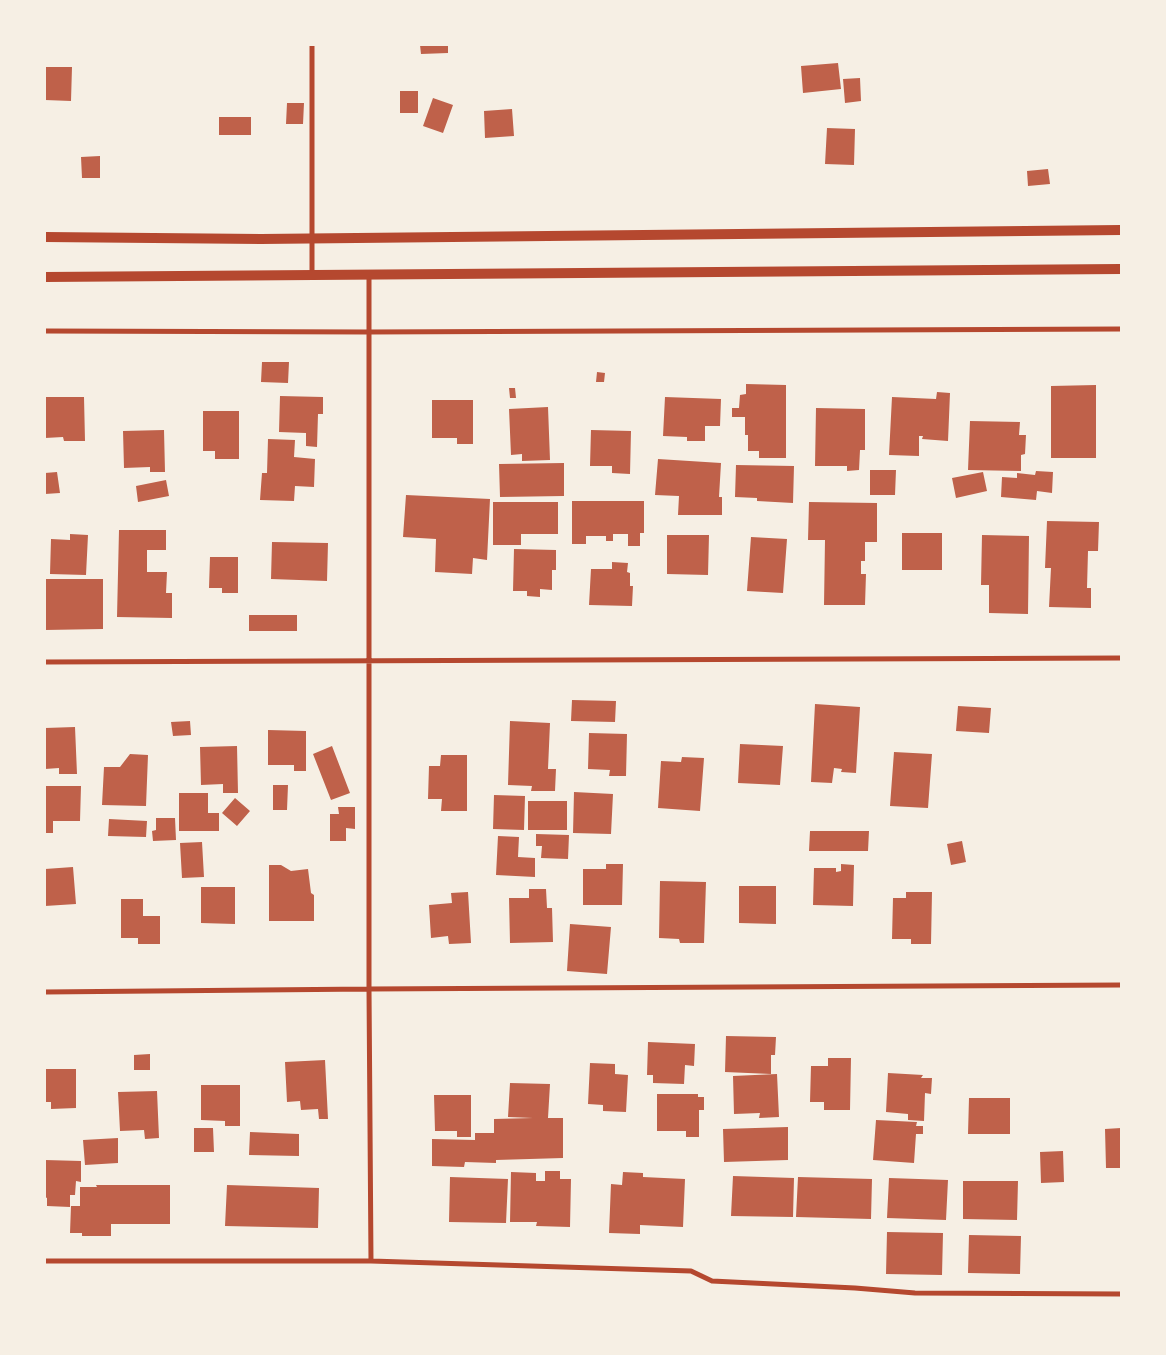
<!DOCTYPE html>
<html>
<head>
<meta charset="utf-8">
<style>
  body { margin:0 }
  #map { position:relative; width:1166px; height:1355px; overflow:hidden; background:#f6efe4; font-family:"Varela Round",sans-serif }
  canvas { display:block }
  .frame { position:absolute; inset:0; border:46px solid #f6efe4; pointer-events:none }
</style>
</head>
<body>
<div id="map">
<canvas width="1166" height="1355"></canvas>
<div class="frame"></div>
</div>
<script>
const g = document.querySelector('canvas').getContext('2d');
g.lineJoin = 'round';
function fillPath(path, color) { g.fillStyle = color; g.fill(path, 'evenodd'); }
const toPath = rows => new Path2D(rows.map(r => 'M' + r).join(''));
function trace(path, color, width, dash) { g.strokeStyle = color; g.lineWidth = width; g.lineCap = dash ? 'butt' : 'round'; g.setLineDash(dash || []); g.stroke(path); }
fillPath(toPath([
  [420,45,448,45,448,53,421,54],
  [838,63,841,89,803,93,801,66],
  [45,67,72,67,71,101,45,100],
  [860,78,861,101,845,103,843,79],
  [400,91,418,91,418,113,400,113],
  [433,98,453,105,443,133,423,126],
  [287,103,304,103,303,124,286,124],
  [512,109,514,136,485,138,484,111],
  [219,117,251,117,251,135,219,135],
  [827,128,855,129,854,165,825,164],
  [100,156,100,178,82,178,81,157],
  [1048,169,1050,184,1028,186,1027,171],
  [262,362,289,362,288,383,261,382],
  [597,372,605,373,604,382,596,382],
  [746,384,786,385,786,458,759,458,759,451,748,451,748,435,745,435,745,417,732,417,732,408,739,408,740,395,746,394],
  [1096,385,1096,458,1051,458,1051,386],
  [509,388,515,388,516,398,510,398],
  [937,392,950,393,948,441,922,439,923,436,919,436,919,456,889,455,892,397,936,399],
  [280,396,323,397,323,414,318,414,317,447,306,446,306,433,279,432],
  [45,397,84,397,85,441,64,441,63,437,45,438],
  [665,397,721,399,720,426,705,426,705,441,687,441,687,437,663,436],
  [432,400,473,400,473,444,457,444,457,438,432,438],
  [548,407,550,460,522,461,522,454,511,455,509,409],
  [816,408,865,409,865,450,860,450,859,470,847,471,847,466,815,466],
  [203,411,239,411,239,459,215,459,215,451,203,451],
  [970,421,1020,422,1019,435,1026,435,1025,454,1021,455,1021,471,968,470],
  [164,430,165,472,150,472,150,467,124,468,123,431],
  [591,430,631,431,630,474,612,473,612,466,590,466],
  [268,439,295,440,294,457,315,459,314,487,295,486,294,501,260,500,262,473,267,473],
  [658,459,721,463,719,497,722,497,722,515,678,515,679,496,655,495],
  [564,463,564,496,500,497,499,464],
  [736,465,794,466,793,503,757,501,757,498,735,497],
  [870,470,896,470,895,495,870,495],
  [1036,471,1053,472,1052,493,1037,491,1036,500,1001,497,1002,477,1017,478,1017,473,1035,475],
  [57,472,60,493,45,494,45,473],
  [983,472,987,491,956,498,952,478],
  [166,480,169,496,138,502,136,486],
  [406,495,490,499,487,560,473,558,472,574,435,572,436,539,403,537],
  [572,501,644,501,644,533,640,533,640,546,628,546,628,534,613,534,613,541,606,541,606,536,586,536,586,544,572,544],
  [493,502,558,502,558,534,521,534,521,545,493,545],
  [809,502,877,503,877,542,865,542,865,561,861,561,861,574,866,574,865,605,824,605,825,540,808,540],
  [1047,521,1099,522,1098,551,1088,551,1087,588,1091,588,1091,608,1049,607,1051,568,1045,568],
  [119,530,166,530,166,550,147,550,147,572,167,572,166,593,172,593,172,618,117,617],
  [902,533,942,533,942,570,902,570],
  [70,534,88,535,86,575,50,574,51,539,70,540],
  [667,535,709,535,708,575,667,574],
  [982,535,1029,536,1028,614,989,613,989,585,981,585],
  [751,537,787,539,783,593,747,591],
  [272,542,328,543,327,581,271,579],
  [514,549,556,550,556,570,552,570,552,590,540,589,540,597,527,596,527,591,513,591],
  [210,557,238,557,238,593,222,593,222,588,209,588],
  [612,562,628,563,627,572,630,573,630,586,633,586,632,606,589,605,591,569,612,569],
  [45,579,103,579,103,629,45,630],
  [249,615,297,615,297,631,249,631],
  [572,700,616,701,615,722,571,721],
  [815,704,860,707,856,773,841,772,842,769,834,768,832,783,811,782],
  [958,706,991,708,989,733,956,731],
  [190,721,191,735,173,736,171,722],
  [510,721,550,723,548,769,556,769,555,791,531,791,532,786,508,785],
  [75,727,77,774,59,774,59,768,45,769,45,728],
  [268,730,306,731,306,771,294,771,294,765,268,765],
  [589,733,627,734,626,776,609,776,610,770,588,769],
  [740,744,783,746,780,785,738,783],
  [237,746,238,793,223,793,223,784,201,785,200,747],
  [332,746,350,793,331,800,313,754],
  [894,752,932,754,928,808,890,806],
  [130,754,148,755,146,806,102,805,104,767,120,767],
  [441,755,467,755,467,811,441,811,442,799,428,799,429,766,440,766],
  [682,757,704,758,700,811,658,808,661,761,681,762],
  [273,785,288,785,287,810,273,810],
  [45,786,81,786,80,821,53,821,53,833,45,833],
  [574,792,613,794,611,834,573,833],
  [179,793,208,793,208,813,219,813,219,831,179,831],
  [494,795,525,796,524,830,493,829],
  [235,798,250,811,237,826,222,813],
  [528,801,567,801,567,830,528,830],
  [338,807,355,807,355,829,346,828,346,841,330,841,330,814,339,814],
  [156,818,175,818,176,840,153,841,152,831,156,830],
  [109,819,147,821,146,837,108,836],
  [810,831,869,831,868,851,809,851],
  [536,834,569,835,568,859,541,858,542,846,536,846],
  [498,836,519,837,518,857,535,858,535,877,496,875],
  [962,841,966,862,951,865,947,844],
  [202,842,204,877,182,878,180,843],
  [606,864,623,864,622,905,583,905,583,869,606,869],
  [841,864,854,865,853,906,813,905,814,868,836,868,836,872,841,871],
  [269,865,281,865,291,871,308,869,311,893,314,895,314,921,269,921],
  [73,867,76,904,45,906,45,869],
  [660,881,706,882,704,943,680,943,679,939,659,938],
  [739,886,776,886,776,924,739,923],
  [201,887,235,887,235,924,201,923],
  [529,889,546,889,547,908,552,908,553,942,510,943,509,898,529,898],
  [468,892,471,943,449,944,448,936,431,938,429,905,452,903,451,893],
  [906,892,932,892,931,944,911,944,911,939,892,939,893,898,906,898],
  [121,899,143,899,143,916,160,916,160,944,138,944,138,938,121,938],
  [570,924,611,927,607,974,567,971],
  [726,1036,776,1037,775,1055,771,1055,771,1074,725,1072],
  [648,1042,695,1044,694,1066,685,1065,684,1084,653,1083,653,1075,647,1075],
  [150,1054,150,1070,134,1070,134,1055],
  [828,1058,851,1058,850,1110,824,1110,824,1102,810,1102,811,1066,828,1066],
  [325,1060,328,1119,319,1119,318,1109,301,1110,300,1101,287,1102,285,1062],
  [590,1063,615,1064,615,1074,628,1075,626,1112,603,1111,603,1105,588,1104],
  [45,1069,76,1069,76,1108,51,1109,51,1102,45,1102],
  [888,1073,923,1075,921,1078,932,1078,931,1094,925,1093,924,1121,908,1120,908,1114,886,1112],
  [777,1074,779,1117,759,1118,760,1113,734,1114,733,1076],
  [510,1083,550,1084,548,1118,563,1118,563,1158,496,1160,496,1163,465,1162,464,1167,432,1166,432,1139,475,1140,475,1133,494,1133,494,1119,533,1118,508,1117],
  [201,1085,240,1085,240,1126,225,1126,225,1121,201,1120],
  [157,1091,159,1138,145,1139,144,1130,120,1131,118,1092],
  [657,1094,698,1094,698,1097,704,1097,704,1110,699,1110,699,1137,686,1137,686,1131,657,1131],
  [434,1095,471,1095,471,1137,457,1137,457,1131,435,1131],
  [969,1098,1010,1098,1010,1134,968,1134],
  [876,1120,917,1122,916,1126,923,1126,923,1134,916,1134,914,1163,873,1160],
  [788,1127,788,1160,724,1162,723,1129],
  [194,1128,213,1128,214,1152,194,1152],
  [1121,1128,1121,1168,1106,1168,1105,1129],
  [250,1132,299,1134,299,1156,249,1155],
  [118,1138,118,1163,85,1165,83,1140],
  [1063,1151,1064,1182,1041,1183,1040,1152],
  [45,1160,81,1161,81,1182,76,1181,75,1195,70,1195,70,1207,47,1206,47,1198,45,1197],
  [545,1171,560,1171,560,1179,571,1179,570,1227,536,1226,537,1222,510,1222,511,1172,536,1173,536,1181,545,1181],
  [623,1172,643,1173,643,1177,685,1179,683,1227,640,1225,640,1234,609,1233,611,1184,622,1185],
  [733,1176,794,1178,793,1217,731,1216],
  [450,1177,508,1179,506,1223,449,1222],
  [798,1177,872,1179,871,1219,796,1217],
  [889,1178,948,1180,946,1220,887,1218],
  [963,1181,1018,1181,1017,1220,963,1219],
  [96,1185,170,1185,170,1224,111,1224,111,1236,82,1236,82,1233,70,1233,71,1206,80,1206,80,1187,97,1187],
  [227,1185,319,1188,318,1228,225,1226],
  [887,1232,943,1233,942,1275,886,1274],
  [969,1235,1021,1236,1020,1274,968,1273]
]), '#bf614a');
trace(toPath([
  [312,45,312,274],
  [369,275,369,989,371,1261],
  [45,331,368,332,1121,329],
  [45,662,1121,658],
  [45,992,369,989,1121,985],
  [45,1261,371,1261,691,1271,712,1281,855,1288,915,1293,1121,1294]
]), '#b5482f', 5);
trace(toPath([
  [45,237,261,239,1121,230],
  [45,277,1121,269]
]), '#b5482f', 10);
</script>
</body>
</html>
